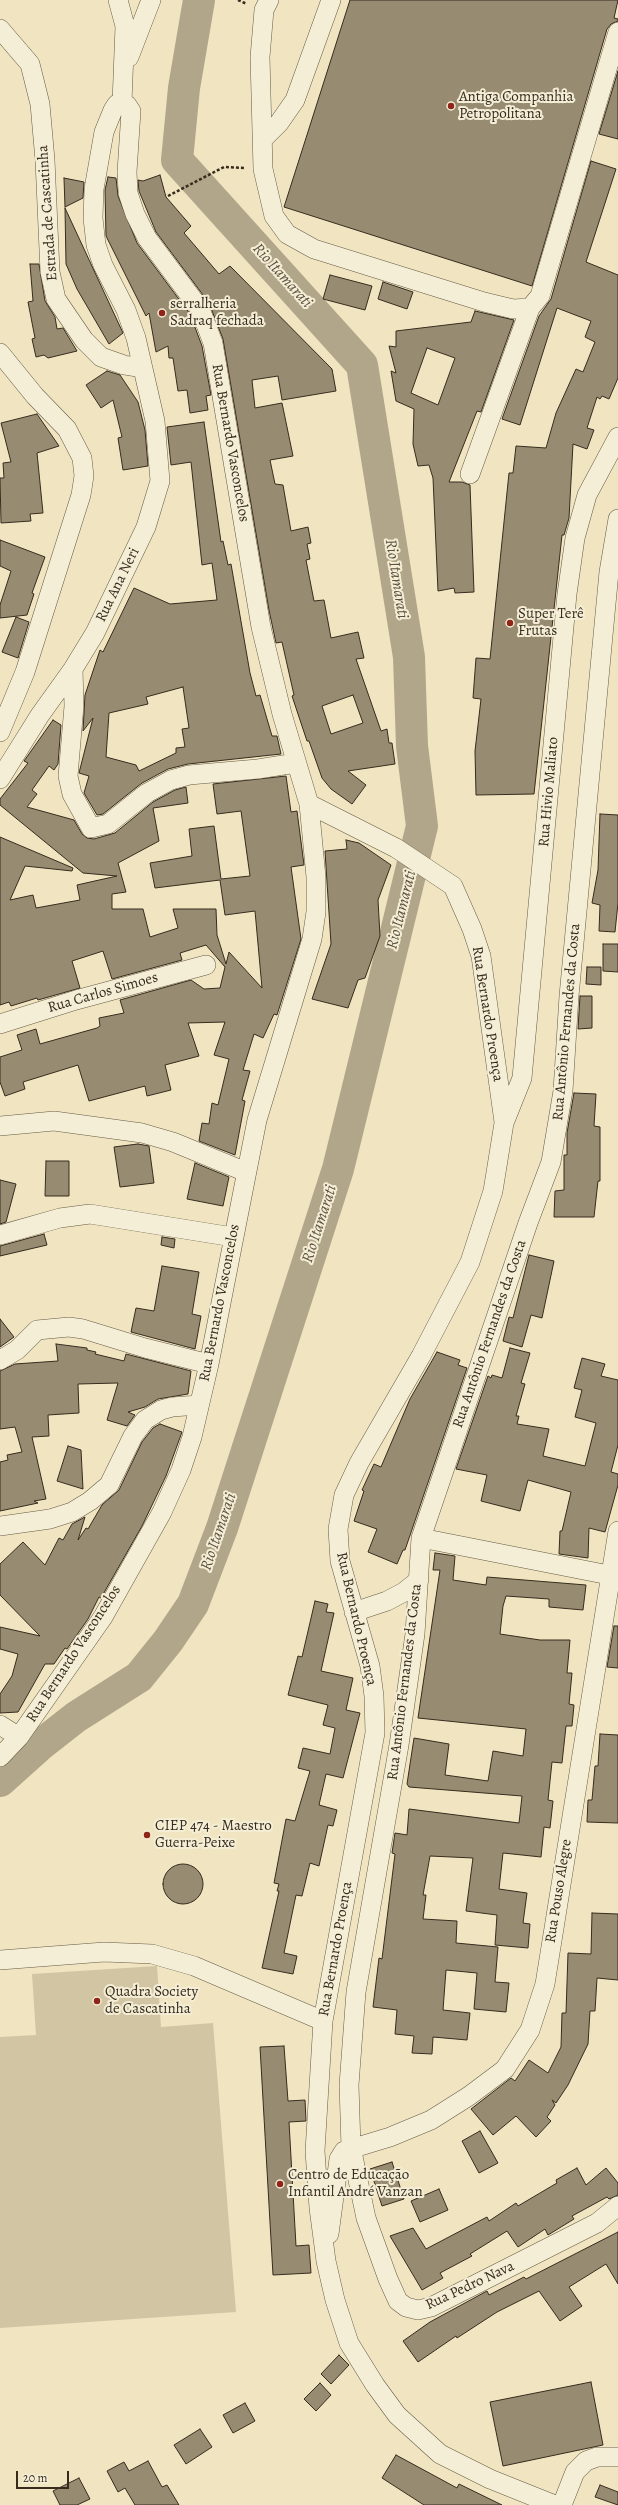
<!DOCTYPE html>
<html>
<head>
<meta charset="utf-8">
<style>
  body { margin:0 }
  #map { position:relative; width:618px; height:2505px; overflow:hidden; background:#f0e5c0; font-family:Alegreya,serif }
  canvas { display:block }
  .scale { position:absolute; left:16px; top:2471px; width:53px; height:18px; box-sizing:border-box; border:2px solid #372b1e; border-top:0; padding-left:5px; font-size:12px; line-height:14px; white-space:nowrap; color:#372b1e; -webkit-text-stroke:3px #f5eed6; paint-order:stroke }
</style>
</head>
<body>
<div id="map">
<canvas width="618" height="2505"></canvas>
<div class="scale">20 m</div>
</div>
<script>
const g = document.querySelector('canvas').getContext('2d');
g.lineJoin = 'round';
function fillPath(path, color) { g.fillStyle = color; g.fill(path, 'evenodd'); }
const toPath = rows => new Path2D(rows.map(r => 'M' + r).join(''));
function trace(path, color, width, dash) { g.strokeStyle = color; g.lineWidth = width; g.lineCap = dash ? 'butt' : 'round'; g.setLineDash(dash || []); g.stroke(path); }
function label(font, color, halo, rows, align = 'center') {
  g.font = font + ' Alegreya,serif'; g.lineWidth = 4; g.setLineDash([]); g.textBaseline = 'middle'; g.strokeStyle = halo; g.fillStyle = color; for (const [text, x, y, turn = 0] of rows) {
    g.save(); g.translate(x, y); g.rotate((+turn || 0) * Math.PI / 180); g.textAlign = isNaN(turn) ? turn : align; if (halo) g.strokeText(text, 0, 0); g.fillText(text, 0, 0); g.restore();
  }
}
fillPath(toPath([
  [157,1966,161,2027,213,2023,236,2312,0,2328,0,2037,36,2035,32,1974]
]), '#d1c5a4');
trace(toPath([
  [0,1781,39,1746,76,1717,139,1677,168,1641,193,1604,222,1528,338,1169,422,826,412,746,409,657,362,365,177,160,184,88,199,0]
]), '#b1a689', 32);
const building = toPath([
  [350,0,618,0,614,18,618,19,618,21,611,24,607,29,532,286,284,207,350,0],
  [618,71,618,139,599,134,618,71],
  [591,161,616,169,586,262,618,275,618,378,609,399,602,396,600,399,597,397,587,428,594,430,587,449,573,444,569,518,564,535,562,535,534,794,476,795,475,751,481,699,473,698,476,658,490,659,509,473,513,473,516,446,546,448,556,413,576,369,583,372,595,342,585,337,591,321,557,308,520,425,502,419,539,316,551,299,591,161],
  [160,175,166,197,191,226,184,233,219,274,230,266,332,369,336,391,282,400,278,376,252,380,255,408,282,403,293,456,270,460,275,484,283,485,291,531,308,527,311,543,307,544,310,559,306,560,314,601,324,600,331,638,358,632,364,658,356,659,381,731,387,729,389,743,392,743,395,764,348,771,366,785,352,804,331,789,322,778,309,741,307,741,292,696,294,695,282,642,276,643,269,610,223,339,209,303,156,232,139,191,138,180,143,181,160,175],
  [353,695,363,723,331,734,322,706,353,695],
  [108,177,116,178,118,196,137,243,190,314,202,346,211,395,206,396,208,410,190,413,187,390,178,391,173,358,169,358,168,346,156,352,149,313,146,316,106,236,105,190,108,177],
  [64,178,84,182,83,198,65,207,64,178],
  [65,208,123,333,109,344,77,289,66,264,65,208],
  [30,264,39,264,45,301,55,317,57,329,63,328,77,351,48,358,44,355,36,357,32,339,35,338,28,302,33,301,30,264],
  [330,275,372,286,365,310,323,299,330,275],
  [383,282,413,292,407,309,378,299,383,282],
  [475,311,514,320,481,412,477,411,449,482,462,482,470,485,474,592,455,593,454,588,438,591,433,478,429,465,418,466,413,444,414,409,396,401,391,371,396,373,389,346,396,347,396,331,471,322,475,311],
  [427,348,455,358,438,405,411,393,427,348],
  [107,371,120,375,138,402,145,430,148,466,123,470,118,438,122,437,113,400,101,408,86,385,107,371],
  [37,414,59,446,37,453,43,513,30,514,31,521,1,523,0,478,4,478,3,463,11,462,1,423,37,414],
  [204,422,221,542,223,541,228,565,231,564,250,673,256,696,260,695,272,736,277,736,281,754,188,764,168,769,142,783,103,814,97,815,84,793,89,776,79,773,93,718,83,731,85,695,100,650,103,652,134,588,170,604,217,600,212,563,202,565,191,462,171,465,167,427,204,422],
  [183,687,189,728,182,729,185,747,176,748,176,753,139,771,136,765,106,757,109,713,148,704,146,697,183,687],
  [0,540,45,557,32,593,34,594,27,615,0,618,0,605,11,571,0,566,0,540],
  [16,617,29,622,18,658,2,652,16,617],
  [53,720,61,725,58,764,54,770,49,766,32,790,37,794,27,807,74,820,82,834,87,838,94,839,115,833,153,802,175,790,186,787,188,803,153,808,159,841,118,863,126,892,112,894,112,909,143,909,150,937,178,928,173,909,216,909,217,935,226,964,229,952,262,988,255,911,225,915,220,880,155,888,150,863,192,856,189,829,214,826,221,879,250,876,241,811,217,814,213,784,286,776,291,812,297,811,304,865,291,867,301,939,277,1015,274,1014,263,1038,254,1034,243,1070,250,1071,242,1100,245,1101,235,1155,199,1141,202,1123,209,1124,212,1103,218,1105,229,1059,214,1055,225,1022,188,1023,199,1056,165,1065,171,1090,147,1096,145,1086,89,1101,78,1065,23,1082,25,1089,5,1096,0,1082,0,1057,22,1050,17,1035,36,1029,40,1044,97,1028,100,1026,99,1018,124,1013,120,1000,191,980,204,989,220,988,225,967,206,945,180,953,182,960,112,979,103,951,72,961,80,988,38,1000,37,998,11,1006,9,1002,0,1005,0,837,73,868,72,871,25,866,10,900,33,895,36,908,80,900,77,885,117,876,83,873,0,805,0,799,28,763,24,761,53,720],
  [600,814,618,815,618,903,615,932,599,931,600,905,592,903,598,870,600,814],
  [346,840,359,843,391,865,378,900,380,936,365,978,358,980,348,1008,312,999,331,944,325,851,347,849,346,840],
  [603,944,618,944,618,972,603,971,603,944],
  [587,967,601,967,601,985,586,984,587,967],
  [580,996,592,996,592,1028,578,1029,580,996],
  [574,1093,596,1094,594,1126,600,1127,600,1181,598,1181,594,1217,554,1217,555,1191,564,1190,564,1155,567,1155,567,1133,574,1093],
  [138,1144,149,1146,154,1183,120,1187,114,1147,138,1144],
  [46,1161,69,1161,69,1196,45,1196,46,1161],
  [195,1163,229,1177,223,1206,187,1199,195,1163],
  [0,1180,16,1184,6,1222,0,1224,0,1180],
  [44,1234,47,1245,0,1256,0,1246,44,1234],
  [162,1237,175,1239,174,1248,161,1245,162,1237],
  [529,1255,554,1261,542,1318,531,1315,522,1347,503,1341,509,1317,513,1318,529,1255],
  [162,1266,199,1272,192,1314,201,1316,195,1349,131,1332,136,1308,154,1311,162,1266],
  [0,1319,14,1337,0,1347,0,1319],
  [56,1344,87,1348,87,1350,96,1352,95,1354,124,1361,126,1354,191,1371,188,1394,158,1399,145,1407,128,1412,135,1415,127,1426,107,1420,118,1383,78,1384,79,1413,48,1415,49,1436,32,1437,46,1499,34,1501,38,1503,0,1511,0,1462,8,1460,7,1455,22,1452,15,1427,0,1429,0,1371,15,1364,58,1361,56,1344],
  [510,1348,530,1353,521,1383,525,1384,516,1416,519,1416,517,1424,549,1429,543,1456,585,1466,596,1423,575,1417,582,1390,574,1388,582,1358,605,1364,601,1376,618,1380,618,1445,611,1472,618,1474,618,1485,605,1532,589,1528,588,1558,559,1554,560,1531,562,1531,571,1492,528,1480,520,1511,481,1501,487,1475,456,1469,488,1376,491,1378,492,1375,502,1378,510,1348],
  [437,1352,460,1360,458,1365,467,1368,405,1550,403,1550,397,1564,368,1552,377,1529,354,1521,364,1491,362,1490,374,1464,381,1467,410,1399,437,1352],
  [160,1424,182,1432,166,1476,142,1526,101,1598,99,1597,88,1619,67,1649,65,1648,54,1664,45,1664,18,1712,0,1713,0,1694,12,1676,18,1654,0,1649,0,1627,40,1636,0,1595,0,1564,23,1542,45,1565,59,1538,63,1540,72,1524,85,1517,78,1540,86,1528,88,1529,102,1505,119,1490,142,1442,153,1428,160,1424],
  [68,1446,81,1450,83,1489,57,1481,68,1446],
  [435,1553,455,1556,453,1580,486,1585,487,1577,586,1585,583,1610,549,1607,549,1599,506,1596,503,1606,500,1634,540,1640,570,1640,567,1673,572,1673,569,1704,574,1705,572,1726,566,1726,562,1763,552,1762,548,1800,553,1801,550,1828,544,1827,541,1857,503,1853,499,1889,527,1893,523,1923,530,1924,528,1948,495,1945,497,1915,466,1911,473,1858,430,1856,423,1895,426,1895,423,1919,457,1921,456,1943,498,1947,495,1982,509,1983,506,2012,474,2009,477,1973,446,1970,443,2010,470,2013,467,2040,433,2037,432,2054,412,2053,414,2036,395,2034,397,2010,373,2007,379,1958,382,1959,395,1854,392,1853,395,1833,407,1835,409,1809,519,1823,522,1796,409,1787,407,1784,414,1738,449,1744,445,1775,488,1781,493,1751,523,1756,526,1729,418,1718,440,1570,433,1570,435,1553],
  [315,1601,328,1604,326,1612,334,1613,321,1671,353,1678,346,1710,360,1713,343,1778,326,1774,319,1805,337,1810,333,1826,328,1825,319,1866,310,1863,302,1896,296,1895,284,1953,297,1956,293,1974,262,1968,279,1891,277,1891,279,1884,274,1883,286,1819,295,1821,310,1771,298,1768,303,1748,330,1754,335,1728,323,1725,328,1705,288,1695,298,1656,302,1657,315,1601],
  [614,1626,618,1626,618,1668,607,1667,614,1626],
  [600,1734,618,1735,618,1823,587,1822,588,1800,592,1800,595,1766,598,1766,600,1734],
  '163 1884a20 20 0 1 1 40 0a20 20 0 1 1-40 0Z',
  [592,1913,618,1914,618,1980,597,1978,595,2011,590,2011,588,2044,568,2085,556,2103,552,2100,555,2105,547,2117,551,2121,536,2137,516,2116,493,2135,471,2109,511,2078,515,2081,529,2060,548,2073,561,2047,562,2013,566,2013,568,1953,591,1954,592,1913],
  [284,2046,288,2101,305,2100,306,2121,289,2122,296,2246,309,2245,311,2273,273,2275,260,2047,284,2046],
  [480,2131,498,2163,479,2173,462,2141,480,2131],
  [392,2162,404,2199,382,2206,370,2169,392,2162],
  [577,2168,586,2185,606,2168,618,2183,618,2195,609,2199,607,2197,572,2216,574,2219,548,2235,545,2229,518,2247,507,2231,470,2254,472,2256,440,2273,443,2278,422,2290,390,2236,413,2228,426,2249,487,2217,489,2221,516,2203,518,2206,557,2183,556,2180,577,2168],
  [439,2189,448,2210,420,2222,411,2201,439,2189],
  [618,2232,618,2284,606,2264,569,2287,582,2306,560,2321,539,2291,497,2312,457,2338,456,2336,418,2362,403,2341,430,2322,487,2291,489,2295,524,2277,526,2279,618,2232],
  [339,2355,349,2365,331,2384,321,2374,339,2355],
  [591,2382,603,2445,503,2466,490,2402,591,2382],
  [320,2383,331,2395,316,2411,304,2399,320,2383],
  [245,2403,255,2421,233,2433,223,2415,245,2403],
  [200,2429,212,2447,186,2464,174,2445,200,2429],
  [396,2455,457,2488,459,2484,502,2505,424,2505,382,2478,396,2455],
  [148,2461,162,2487,167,2485,179,2505,135,2505,125,2488,118,2492,107,2471,124,2462,129,2471,148,2461],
  [79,2478,90,2499,77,2505,60,2505,53,2491,79,2478],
  [600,2485,618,2492,618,2505,595,2497,600,2485]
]);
fillPath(building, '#978c72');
trace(building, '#372b1e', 1);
const minor = toPath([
  [118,0,125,26,122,103],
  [269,0,264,10,260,57,263,169,274,216,287,234,314,249,484,302,513,309,530,308,540,296,618,32],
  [0,29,30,64,40,104,45,160,50,272,56,299,84,340,101,357,124,365,142,368],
  [129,57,151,0],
  [262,140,279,123,295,100,331,0],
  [0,353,35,396,67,429,82,458,84,476,81,495,25,672,0,732],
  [470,474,530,308],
  [618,519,609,572,569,996,563,1091,551,1162,528,1223,421,1538,415,1634,399,1745,356,1992,349,2085,351,2147,366,2218,388,2279,398,2301,406,2307,418,2310,431,2307,597,2223,618,2206],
  [73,669,74,706,68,776,72,794,91,828,108,824,147,793,171,780,189,775,258,769,296,763],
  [0,779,40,715,73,669,95,633,146,527,160,481,155,421,136,338,126,310,103,265,96,245,93,218,94,189,104,132,113,110,117,104,122,103],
  [309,804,396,848,453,886,472,929,481,956,504,1122],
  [0,1024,76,1000,206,965],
  [0,1126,54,1121,142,1133,173,1142,246,1172],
  [0,1235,60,1218,90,1214,233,1237],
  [0,1360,17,1350,37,1330,69,1327,83,1329,145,1348,209,1364],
  [0,1526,50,1519,72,1512,90,1501,109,1485,133,1436,145,1420,161,1410,172,1407,199,1405],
  [421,1538,609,1575],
  [354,1612,387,1601,404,1592,419,1580],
  [0,1725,19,1737],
  [0,1757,19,1737,103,1617,162,1512,181,1470,192,1437,209,1364,257,1120,312,939,316,912,316,877,309,804,282,714,261,627,213,343,200,309,147,238,135,214,128,193,127,172,131,111,127,105,122,103],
  [0,1960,104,1952,152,1954,194,1966,323,2021],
  [329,2234,339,2159,344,2151,390,2137,431,2120,469,2096,505,2069,530,2030,545,1984,618,1531],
  [555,2505,490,2479,440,2454,397,2415,375,2385,349,2343,335,2300,326,2261,319,2208,315,2151,323,2021,375,1733,374,1696,370,1666,340,1561,338,1529,344,1495,359,1463,421,1356,470,1262,493,1191,504,1123,522,1078,567,594,575,538,587,495,618,437],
  [562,2505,575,2472,586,2461,597,2457,618,2457]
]);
trace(minor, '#655a46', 20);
trace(toPath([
  [238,0,247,4],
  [168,196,224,167,245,168]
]), '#372b1e', 2.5, [3, 2]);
trace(minor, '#f5eed6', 19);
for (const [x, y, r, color] of [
  [451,106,4,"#8f2418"],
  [162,313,4,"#8f2418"],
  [510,623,4,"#8f2418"],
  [147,1835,4,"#8f2418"],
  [97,2001,4,"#8f2418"],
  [280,2184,4,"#8f2418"]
]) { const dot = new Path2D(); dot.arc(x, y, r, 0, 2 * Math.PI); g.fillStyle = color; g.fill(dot); trace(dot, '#f5eed6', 1.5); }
label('15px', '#372b1e', '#f5eed6', [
  ["Antiga Companhia",459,97],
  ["Petropolitana",459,114],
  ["serralheria",170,304],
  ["Sadraq fechada",170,321],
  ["Super Terê",518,614],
  ["Frutas",518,631],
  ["CIEP 474 - Maestro",155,1826],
  ["Guerra-Peixe",155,1843],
  ["Quadra Society",105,1992],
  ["de Cascatinha",105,2009],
  ["Centro de Educação",288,2175],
  ["Infantil André Vanzan",288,2192]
], 'left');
label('15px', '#372b1e', '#f5eed6', [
  ["Estrada de Cascatinha",48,213,-94],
  ["Rua Bernardo Vasconcelos",230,443,80],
  ["Rua Ana Neri",118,585,-64],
  ["Rua Hivio Maliato",549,792,-85],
  ["Rua Carlos Simoes",103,993,-16],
  ["Rua Bernardo Proença",487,1014,81],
  ["Rua Antônio Fernandes da Costa",567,1022,-85],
  ["Rua Bernardo Vasconcelos",220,1303,-79],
  ["Rua Antônio Fernandes da Costa",490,1334,-71],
  ["Rua Bernardo Proença",356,1619,77],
  ["Rua Bernardo Vasconcelos",74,1654,-57],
  ["Rua Antônio Fernandes da Costa",405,1682,-83],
  ["Rua Pouso Alegre",559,1891,-81],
  ["Rua Bernardo Proença",336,1949,-80],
  ["Rua Pedro Nava",470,2286,-25]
]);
label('italic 16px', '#5c503e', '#f5eed6', [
  ["Rio Itamarati",282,276,48],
  ["Rio Itamarati",396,579,81],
  ["Rio Itamarati",402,910,-76],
  ["Rio Itamarati",320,1224,-72],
  ["Rio Itamarati",219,1532,-71]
]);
</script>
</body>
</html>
